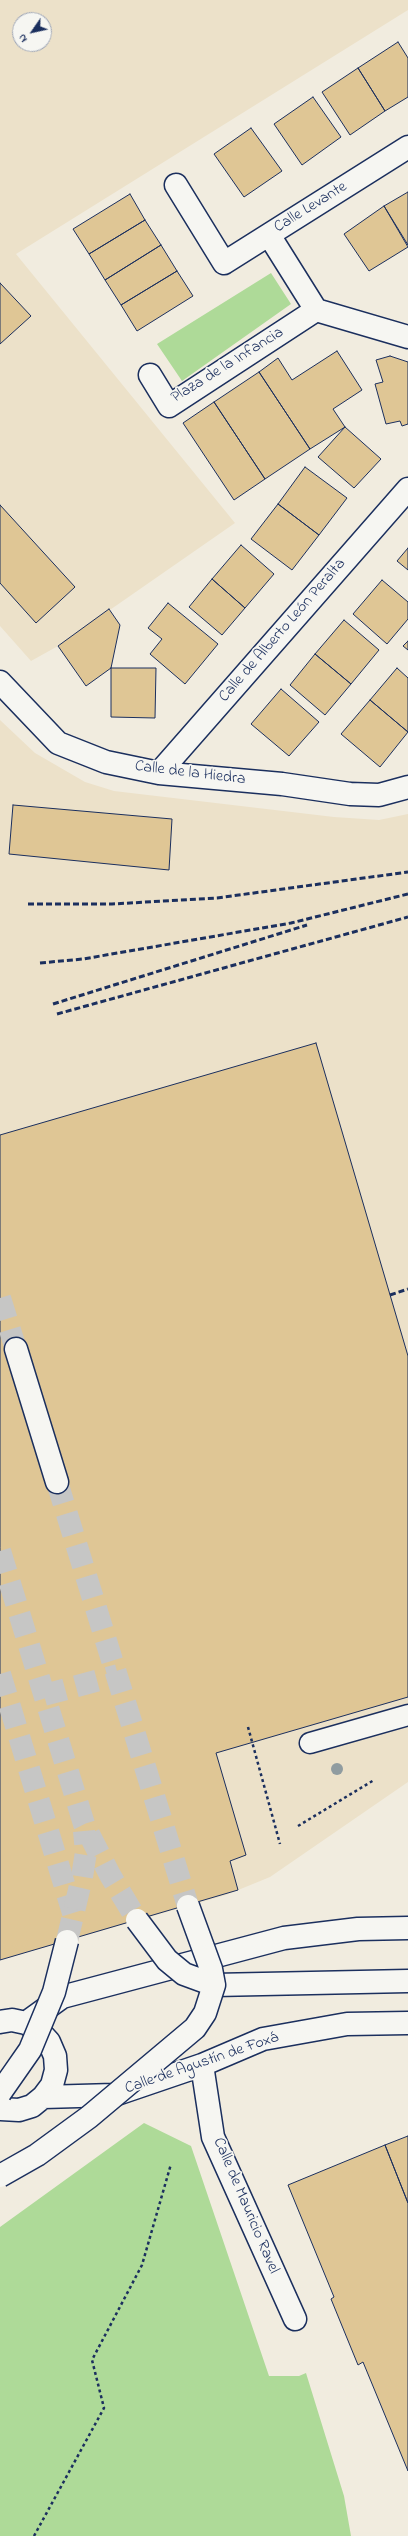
<!DOCTYPE html>
<html>
<head>
<meta charset="utf-8">
<style>
  body { margin:0 }
  #map { position:relative; width:408px; height:2536px; overflow:hidden; background:#f1ecdf; font-family:"Indie Flower",sans-serif }
  canvas { display:block }
  .north { position:absolute; left:12px; top:12px; width:40px; height:40px; box-sizing:border-box; background:#f6f6f2; border:1px solid #9ea6b7; border-radius:50%; rotate:236deg; font-size:11px; font-weight:700; line-height:16px; text-align:center; color:#1b2f5e }
  .north::after { content:''; display:block; margin:auto; width:14px; height:18px; background:#1b2f5e; clip-path:polygon(50% 0,100% 100%,50% 72%,0 100%) }
</style>
</head>
<body>
<div id="map">
<canvas width="408" height="2536"></canvas>
<div class="north">N</div>
</div>
<script>
const g = document.querySelector('canvas').getContext('2d');
g.lineJoin = 'round';
function fillPath(path, color) { g.fillStyle = color; g.fill(path, 'evenodd'); }
const toPath = rows => new Path2D(rows.map(r => 'M' + r).join(''));
function trace(path, color, width, dash) { g.strokeStyle = color; g.lineWidth = width; g.lineCap = dash ? 'butt' : 'round'; g.setLineDash(dash || []); g.stroke(path); }
function label(font, color, halo, rows, align = 'center') {
  g.font = font + ' "Indie Flower",sans-serif'; g.lineWidth = 3.5; g.setLineDash([]); g.textBaseline = 'middle'; g.strokeStyle = halo; g.fillStyle = color; for (const [text, x, y, turn = 0] of rows) {
    g.save(); g.translate(x, y); g.rotate((+turn || 0) * Math.PI / 180); g.textAlign = isNaN(turn) ? turn : align; if (halo) g.strokeText(text, 0, 0); g.fillText(text, 0, 0); g.restore();
  }
}
fillPath(toPath([
  [0,0,408,0,408,10,16,254,235,523,58,646,31,661,0,626],
  [20,20,44,20,44,44,20,44],
  [0,720,35,753,85,782,114,791,334,817,379,820,408,814,408,1782,270,1877,226,1895,0,1960]
]), '#ece1c9');
fillPath(toPath([
  [271,273,291,304,182,381,157,344],
  [144,2123,191,2146,269,2376,299,2376,306,2373,344,2496,351,2536,0,2536,0,2227]
]), '#aeda98');
const building = toPath([
  [398,42,408,58,408,97,385,111,358,68,398,42],
  [358,68,385,111,350,135,322,92,358,68],
  [313,97,341,137,302,165,274,124,313,97],
  [251,128,282,171,244,197,214,154,251,128],
  [408,192,408,245,384,206,408,192],
  [130,194,145,220,89,254,73,229,130,194],
  [384,206,408,247,369,271,344,234,384,206],
  [145,220,161,245,105,280,89,254,145,220],
  [161,245,177,271,121,305,105,280,161,245],
  [177,271,193,296,137,331,121,305,177,271],
  [0,283,31,316,0,344,0,283],
  [337,351,362,390,333,409,345,427,310,449,259,372,278,358,292,380,337,351],
  [390,356,408,362,408,424,402,426,400,421,386,424,375,384,383,382,376,360,390,356],
  [259,372,310,449,265,479,214,402,259,372],
  [214,402,265,479,234,500,183,423,214,402],
  [345,427,381,459,354,488,318,457,345,427],
  [305,467,347,498,319,535,278,504,305,467],
  [278,504,319,535,292,570,251,539,278,504],
  [0,505,75,587,36,623,0,583,0,505],
  [241,545,274,574,245,608,212,579,241,545],
  [408,548,408,570,397,561,408,548],
  [212,579,245,608,222,635,189,607,212,579],
  [382,580,408,602,408,619,387,644,353,614,382,580],
  [168,603,218,644,185,684,150,654,162,639,148,628,168,603],
  [109,609,120,625,111,668,86,686,58,646,109,609],
  [344,620,379,650,351,684,315,654,344,620],
  [408,641,408,650,403,646,408,641],
  [315,654,351,684,325,715,290,685,315,654],
  [111,668,156,668,155,718,111,717,111,668],
  [397,668,408,678,408,732,370,700,397,668],
  [281,689,319,722,289,756,251,724,281,689],
  [370,700,408,732,380,767,341,734,370,700],
  [13,805,172,819,169,870,9,854,13,805],
  [316,1043,408,1356,408,1697,216,1753,246,1855,230,1861,238,1890,0,1960,0,1135,316,1043],
  [408,2136,408,2203,385,2145,408,2136],
  [385,2145,408,2203,408,2471,363,2362,358,2365,331,2299,334,2297,288,2185,385,2145]
]);
fillPath(building, '#dfc695');
trace(building, '#1b2f5e', 1);
trace(toPath([
  [0,1674,73,1913]
]), '#c6c6c5', 22, [22, 11]);
trace(toPath([
  [0,1298,16,1349],
  [57,1482,188,1906],
  [0,1551,84,1824,110,1875,137,1920],
  [44,1695,118,1675],
  [67,1941,82,1877,86,1852,84,1831]
]), '#c6c6c5', 22, [22, 11]);
const lane = toPath([
  [310,1743,408,1715]
]);
const street = toPath([
  [176,185,224,263,408,147],
  [269,235,316,310],
  [316,310,408,337],
  [150,375,169,406,316,310],
  [0,682,58,743,106,762,159,773,282,784,350,794,379,795,408,787],
  [159,773,408,489],
  [0,2022,12,2020,26,2023,39,2031,49,2042,55,2056,56,2070,52,2085,43,2097,32,2106,19,2110,0,2109],
  [26,2023,62,1997,284,1938,358,1929,408,1928],
  [202,2065,213,2137,295,2319],
  [43,2097,114,2095,202,2065,263,2039,347,2024,408,2023]
]);
const secondary = toPath([
  [16,1349,57,1482],
  [214,1985,408,1981]
]);
trace(lane, '#1b2f5e', 23);
trace(street, '#1b2f5e', 25);
trace(secondary, '#1b2f5e', 25);
trace(toPath([
  [248,1727,280,1844],
  [298,1826,374,1780],
  [34,2536,104,2408,92,2360,142,2265,171,2164]
]), '#1b2f5e', 2.5, [3, 3]);
trace(lane, '#f6f6f2', 20);
trace(street, '#f6f6f2', 22);
trace(secondary, '#f6f6f2', 22);
trace(toPath([
  [28,904,112,904,217,898,408,872],
  [40,963,83,959,291,923,408,894],
  [53,1004,307,925],
  [57,1014,408,917],
  [390,1295,408,1289]
]), '#1b2f5e', 3, [6, 3]);
const secondaryBridge = toPath([
  [137,1920,167,1960,184,1974,214,1985],
  [0,2093,30,2050,54,1992,67,1941],
  [0,2176,37,2155,89,2117,195,2028,205,2013,214,1985,211,1969,188,1906]
]);
trace(secondaryBridge, '#1b2f5e', 25, []);
trace(secondaryBridge, '#f6f6f2', 22);
g.fillStyle = '#909ca0';
for (const [x, y] of [
  [337,1769]
]) { g.beginPath(); g.arc(x, y, 6, 0, 2 * Math.PI); g.fill(); }
label('16px', '#1b2f5e', '#f6f6f2', [
  ["Calle Levante",311,208,-32],
  ["Plaza de la Infancia",228,366,-32],
  ["Calle de Alberto León Peralta",283,631,-49],
  ["Calle de la Hiedra",190,774,7],
  ["Calle de Agustín de Foxá",202,2064,-19],
  ["Calle de Mauricio Ravel",245,2206,67]
]);
</script>
</body>
</html>
